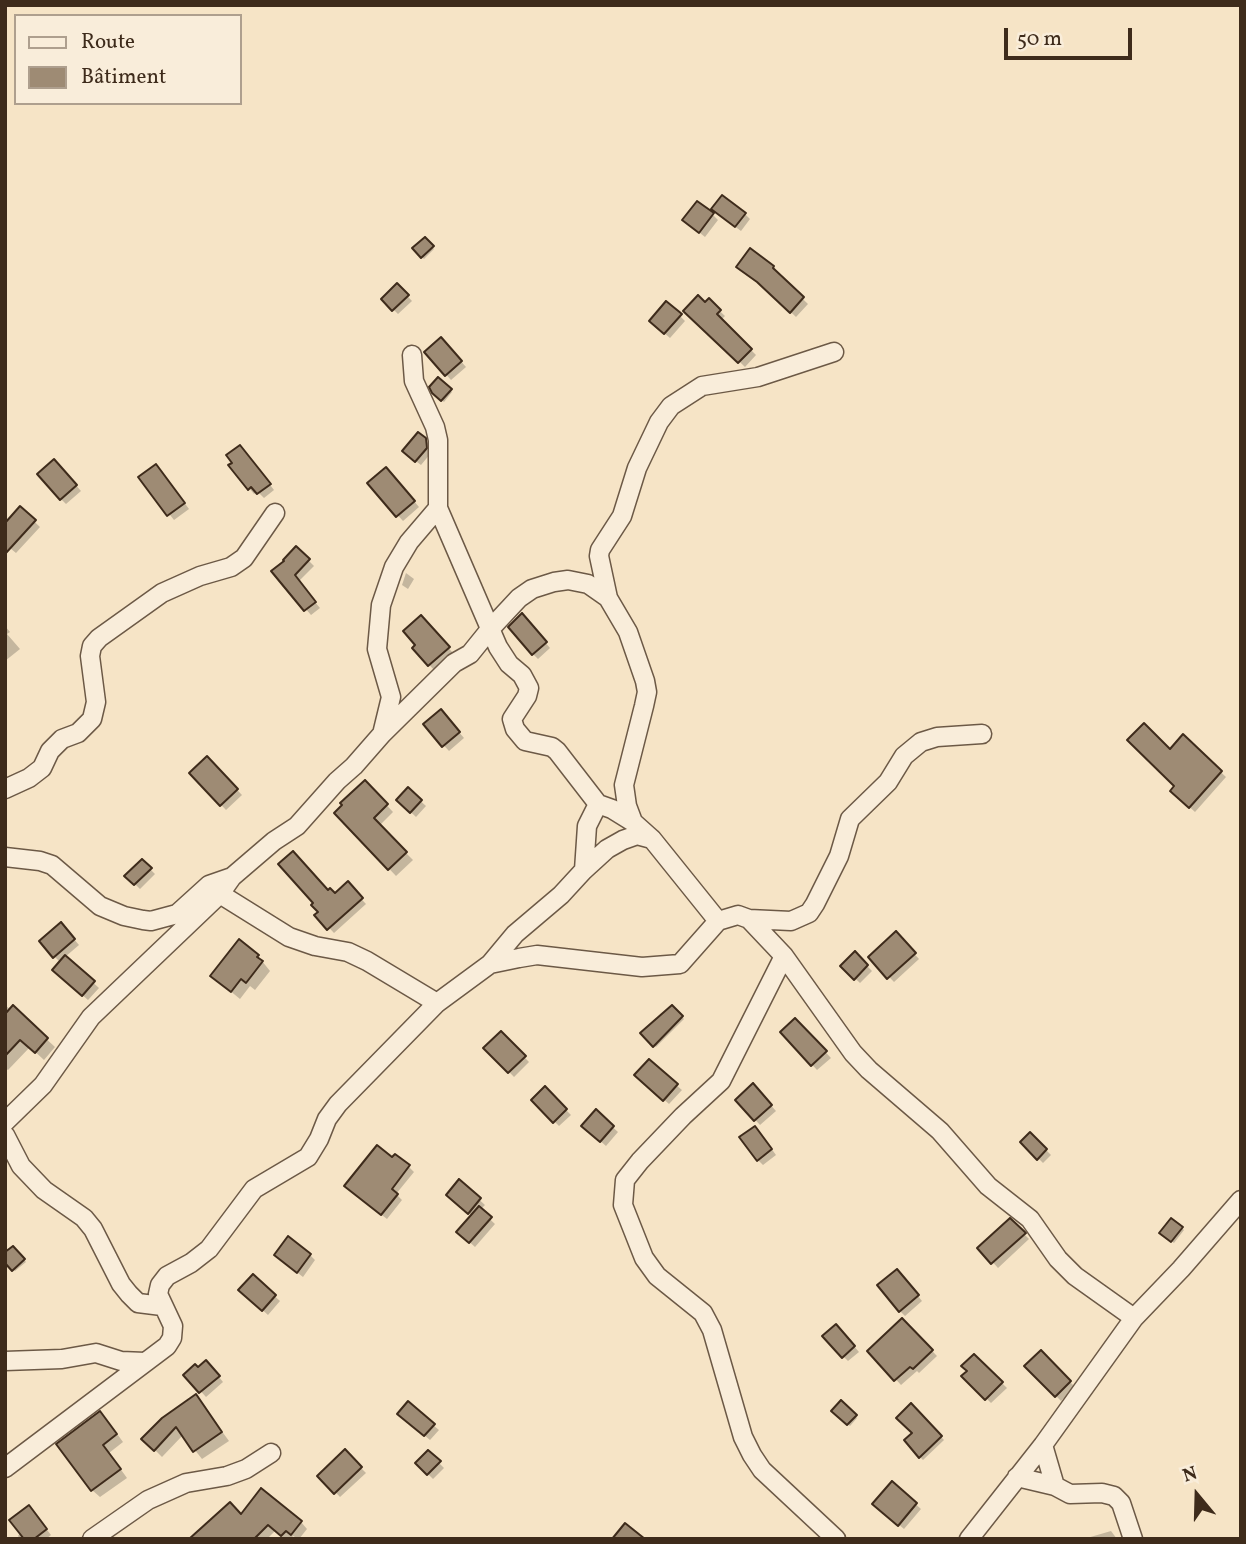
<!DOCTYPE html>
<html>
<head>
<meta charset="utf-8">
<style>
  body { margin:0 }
  #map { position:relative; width:1246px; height:1544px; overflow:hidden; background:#f6e4c6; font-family:Vollkorn,serif }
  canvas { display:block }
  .frame { position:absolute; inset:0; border:7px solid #3e2b1b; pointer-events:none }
  .legend { position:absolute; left:14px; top:14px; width:228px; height:91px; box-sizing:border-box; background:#f9edda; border:2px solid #ae9f8e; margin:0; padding:9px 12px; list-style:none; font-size:21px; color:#3e2b1b }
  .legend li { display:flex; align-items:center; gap:14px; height:35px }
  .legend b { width:35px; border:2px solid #ae9f8e }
  .north { position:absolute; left:1162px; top:1460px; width:70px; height:70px; -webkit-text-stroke:5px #f9edda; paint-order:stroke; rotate:341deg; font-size:19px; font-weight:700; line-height:28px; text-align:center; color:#3e2b1b }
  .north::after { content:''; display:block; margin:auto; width:24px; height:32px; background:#3e2b1b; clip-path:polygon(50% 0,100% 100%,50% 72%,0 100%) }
  .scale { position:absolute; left:1004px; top:28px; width:128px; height:32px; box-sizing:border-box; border:4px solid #3e2b1b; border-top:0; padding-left:9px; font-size:21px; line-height:24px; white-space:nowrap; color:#3e2b1b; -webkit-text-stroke:5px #f9edda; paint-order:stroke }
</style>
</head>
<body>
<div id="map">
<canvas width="1246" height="1544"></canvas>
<div class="frame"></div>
<ul class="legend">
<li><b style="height:9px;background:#f9edda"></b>Route</li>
<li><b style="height:19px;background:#9e8b74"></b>Bâtiment</li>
</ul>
<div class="north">N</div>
<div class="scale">50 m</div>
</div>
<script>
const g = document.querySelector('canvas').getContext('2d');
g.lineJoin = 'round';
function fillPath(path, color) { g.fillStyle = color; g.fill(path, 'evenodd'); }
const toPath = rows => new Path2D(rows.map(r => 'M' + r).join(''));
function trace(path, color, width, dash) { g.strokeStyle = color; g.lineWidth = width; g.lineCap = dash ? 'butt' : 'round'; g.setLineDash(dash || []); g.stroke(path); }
fillPath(toPath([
  [718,214,745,214,750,219,741,231],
  [713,215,718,220,705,237,690,225],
  [425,239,434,249,424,259,414,249],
  [773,267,778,272,777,274,808,304,796,317,765,287],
  [397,285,412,301,398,314,383,299],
  [709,301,725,316,721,320,756,355,745,367,686,310,705,304],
  [680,316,685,321,670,338,656,326],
  [441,339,466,367,451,380,426,352],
  [438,380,452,392,444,402,433,392],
  [425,440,431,446,431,453,421,465,409,456],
  [245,452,274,490,264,498,257,491,254,494,249,488],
  [59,466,81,491,66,504,61,499],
  [161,471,189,509,174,520,140,477],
  [391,474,419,507,403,521,369,483],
  [20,508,40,527,16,553,5,544],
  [296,548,314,566,298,582,320,608,311,615,274,572],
  [406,573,414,579,408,589,402,585],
  [421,617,453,653,434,670,414,648,418,645],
  [527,621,550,648,538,659,533,654],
  [5,626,10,632,7,634,20,649,5,661],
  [446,717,464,738,449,751,425,725],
  [1183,737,1226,777,1195,812,1172,791,1176,786,1170,752],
  [207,759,242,795,226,810,191,773],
  [365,782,393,812,379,826,413,860,396,876,336,813],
  [408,790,426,806,416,817,398,800],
  [142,861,155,874,140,889,127,876],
  [347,884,366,904,334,933,317,915,328,892,335,895],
  [66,930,79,945,65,957,99,988,88,1000,54,970,61,963,55,957],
  [896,934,919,959,894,982,870,957],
  [239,942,258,956,270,971,255,990,250,986,240,999,212,976],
  [855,954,872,971,860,983,842,966],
  [5,1005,11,1010,13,1008,55,1047,44,1060,30,1047,8,1070,5,1068],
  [672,1007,684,1019,656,1047,642,1033],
  [795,1020,831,1058,817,1070,782,1032],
  [501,1033,529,1062,514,1077,486,1048],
  [642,1080,676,1085,682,1090,669,1104],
  [545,1089,571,1115,559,1126,533,1100],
  [758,1091,776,1111,760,1125,737,1100],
  [596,1112,618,1132,606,1146,589,1131],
  [760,1133,776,1155,763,1165,758,1160],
  [1030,1134,1051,1155,1043,1163,1022,1142],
  [393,1159,409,1167,414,1172,396,1194,402,1200,387,1219,351,1191],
  [460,1182,485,1205,480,1210,495,1224,475,1247,464,1237,472,1216,454,1200],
  [1010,1220,1029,1239,998,1268,980,1248],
  [1172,1220,1184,1230,1174,1243,1161,1233],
  [13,1248,26,1262,15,1271,5,1260],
  [310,1255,315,1260,303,1277,281,1260],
  [902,1276,922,1301,905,1316,900,1311],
  [253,1277,280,1301,268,1315,246,1295],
  [902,1320,937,1356,919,1373,917,1371,901,1385,870,1351],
  [841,1331,859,1352,848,1361,843,1356],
  [1041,1353,1075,1387,1061,1401,1027,1366],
  [974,1356,1007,1388,991,1403,964,1376,969,1371],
  [211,1367,223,1382,206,1397,186,1375],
  [196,1396,229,1441,202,1459,183,1435,162,1457,144,1439],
  [841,1403,857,1418,850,1426,834,1411],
  [911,1406,944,1440,923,1460,920,1457],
  [405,1419,433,1425,439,1430,430,1440],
  [107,1420,123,1442,109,1453,127,1478,100,1497,92,1490],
  [345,1452,366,1473,340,1497,320,1476],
  [428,1452,444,1468,433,1479,417,1463],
  [892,1483,921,1509,904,1529,880,1509],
  [34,1513,51,1535,46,1539,20,1539,18,1536],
  [241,1516,301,1522,307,1529,299,1539,293,1536,291,1539,285,1539,275,1531,267,1539,192,1539],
  [1111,1531,1117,1539,1087,1539,1087,1538]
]), '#0003');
const building = toPath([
  [722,195,746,213,735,227,711,209,722,195],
  [697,201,714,213,699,233,682,220,697,201],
  [425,237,434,246,421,258,412,248,425,237],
  [750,248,774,266,773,268,804,297,790,313,757,282,736,267,750,248],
  [397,283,409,295,392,311,381,299,397,283],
  [698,295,705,302,709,298,721,310,717,314,752,349,738,363,683,311,698,295],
  [666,301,682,314,664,334,649,321,666,301],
  [441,337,462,361,445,376,424,352,441,337],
  [438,377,452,389,441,401,432,393,429,387,438,377],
  [418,432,426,438,427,448,415,462,402,451,418,432],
  [240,445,271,484,257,494,251,487,248,490,228,465,232,463,226,455,240,445],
  [54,459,77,485,60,500,37,474,54,459],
  [156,464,185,503,167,516,138,477,156,464],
  [386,467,415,501,396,517,367,483,386,467],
  [20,506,36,520,5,554,5,523,20,506],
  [296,546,310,559,295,575,316,602,304,611,271,571,284,561,283,560,296,546],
  [522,613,547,642,532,655,508,627,522,613],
  [421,615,450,647,428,666,412,648,415,645,403,631,421,615],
  [441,709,460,732,442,747,423,724,441,709],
  [1144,723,1170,749,1183,734,1222,771,1189,808,1170,791,1174,786,1127,740,1144,723],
  [207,756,238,789,220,806,189,773,207,756],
  [365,780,388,804,374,818,407,852,388,870,334,813,342,805,340,803,365,780],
  [408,787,422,800,410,813,396,800,408,787],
  [293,851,328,890,330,888,335,893,348,881,363,898,327,930,314,915,318,912,311,905,313,903,278,864,293,851],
  [142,859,152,868,134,885,124,876,142,859],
  [61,922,75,939,53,958,39,941,61,922],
  [896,931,916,953,887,979,868,957,896,931],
  [239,939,259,955,257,957,263,961,246,983,241,979,231,992,210,976,239,939],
  [855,951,868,965,854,980,840,966,855,951],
  [65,955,95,981,82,996,52,970,65,955],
  [13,1005,48,1038,35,1053,20,1040,5,1056,5,1014,13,1005],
  [672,1005,683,1016,653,1047,640,1033,672,1005],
  [795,1018,827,1051,811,1066,780,1032,795,1018],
  [501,1031,526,1056,508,1073,483,1048,501,1031],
  [649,1059,678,1084,663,1101,634,1075,649,1059],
  [753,1083,772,1105,754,1121,735,1100,753,1083],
  [545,1086,567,1109,553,1123,531,1100,545,1086],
  [596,1109,614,1126,600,1142,581,1126,596,1109],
  [755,1126,772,1149,757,1161,739,1137,755,1126],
  [1030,1132,1047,1149,1037,1160,1020,1142,1030,1132],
  [377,1145,392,1157,395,1154,410,1165,392,1189,398,1194,381,1215,344,1186,377,1145],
  [459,1179,481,1198,468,1214,446,1195,459,1179],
  [479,1206,492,1217,469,1243,456,1232,479,1206],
  [1010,1218,1026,1233,991,1264,977,1248,1010,1218],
  [1171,1218,1183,1227,1171,1242,1159,1233,1171,1218],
  [288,1236,311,1254,297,1273,274,1255,288,1236],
  [13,1246,25,1259,12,1271,5,1263,5,1252,13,1246],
  [897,1269,919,1295,899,1312,877,1285,897,1269],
  [253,1274,276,1295,262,1311,238,1290,253,1274],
  [902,1318,933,1350,913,1369,910,1367,894,1381,867,1351,902,1318],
  [836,1324,855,1346,842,1358,822,1336,836,1324],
  [1041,1350,1071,1381,1055,1397,1024,1366,1041,1350],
  [974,1354,1003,1382,985,1400,961,1376,967,1371,961,1366,974,1354],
  [206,1360,220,1376,199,1393,183,1375,195,1364,198,1367,206,1360],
  [196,1394,222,1432,193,1452,176,1427,154,1451,141,1439,162,1418,196,1394],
  [841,1400,857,1415,847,1425,831,1411,841,1400],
  [408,1401,435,1424,424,1436,397,1414,408,1401],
  [911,1403,942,1436,919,1458,904,1440,912,1433,896,1418,911,1403],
  [100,1411,117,1434,103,1445,121,1469,91,1491,56,1444,100,1411],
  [345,1449,362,1467,334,1494,317,1476,345,1449],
  [428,1450,441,1461,427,1475,415,1463,428,1450],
  [892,1481,917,1503,898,1526,872,1504,892,1481],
  [261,1488,302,1521,291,1535,286,1531,281,1536,268,1525,254,1539,189,1539,230,1502,241,1514,261,1488],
  [29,1505,47,1529,34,1539,24,1539,9,1520,29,1505],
  [625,1523,645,1539,612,1539,625,1523]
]);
fillPath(building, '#9e8b74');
trace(building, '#3e2b1b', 2);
const street = toPath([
  [412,355,414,381,435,427,438,440,438,508,498,647,509,664,522,675,529,688,527,696,512,719,515,729,525,741,552,747,557,751,598,804,612,809,633,822,652,839,718,921],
  [383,730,391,697,377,649,381,605,394,567,409,542,438,508],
  [5,789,29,778,42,768,50,751,62,739,78,733,92,719,96,702,90,656,92,646,99,638,162,593,200,576,231,567,244,558,275,513],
  [633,822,627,806,624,785,644,706,647,692,645,681,628,632,608,598,599,556,600,550,622,516,637,468,659,422,671,406,702,386,758,377,834,352],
  [5,857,40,861,52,865,100,906,124,916,143,920,151,921,177,914,209,885,232,877],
  [584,870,607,849,623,840,637,835,652,839],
  [220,894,289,937,315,946,348,952,367,961,437,1003],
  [749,919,791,921,809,913,815,904,839,856,850,819,888,782,904,756,921,742,937,737,982,734],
  [784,956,721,1081,683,1116,640,1161,625,1180,623,1205,644,1258,657,1276,703,1313,712,1330,743,1437,752,1455,762,1470,836,1539],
  [490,964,515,934,561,895,584,870,587,826,598,804],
  [5,1122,43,1085,91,1017,220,894,232,877,274,841,297,826,337,781,354,766,382,734,454,663,470,654,491,628,519,598,532,589,554,582,568,580,588,584,608,598],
  [5,1135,21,1166,44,1190,84,1218,93,1229,121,1284,129,1294,138,1303,162,1306],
  [5,1361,62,1359,96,1353,121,1361,145,1362],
  [1043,1445,1055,1486],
  [5,1468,167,1346,172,1338,173,1326,158,1294,160,1285,167,1276,191,1263,209,1249,254,1189,308,1157,319,1139,327,1119,338,1104,437,1003,490,964,519,958,537,955,642,967,680,964,718,921,738,915,749,919,784,956,853,1053,869,1070,940,1131,988,1186,1030,1219,1058,1259,1075,1276,1134,1318],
  [1017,1477,1055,1486,1070,1494,1102,1493,1114,1496,1121,1503,1133,1539],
  [92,1539,148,1500,186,1483,227,1476,246,1469,271,1453],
  [969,1539,1043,1445,1134,1318,1181,1269,1241,1200]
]);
trace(street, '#6c5946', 21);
trace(street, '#f9edda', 18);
</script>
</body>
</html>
